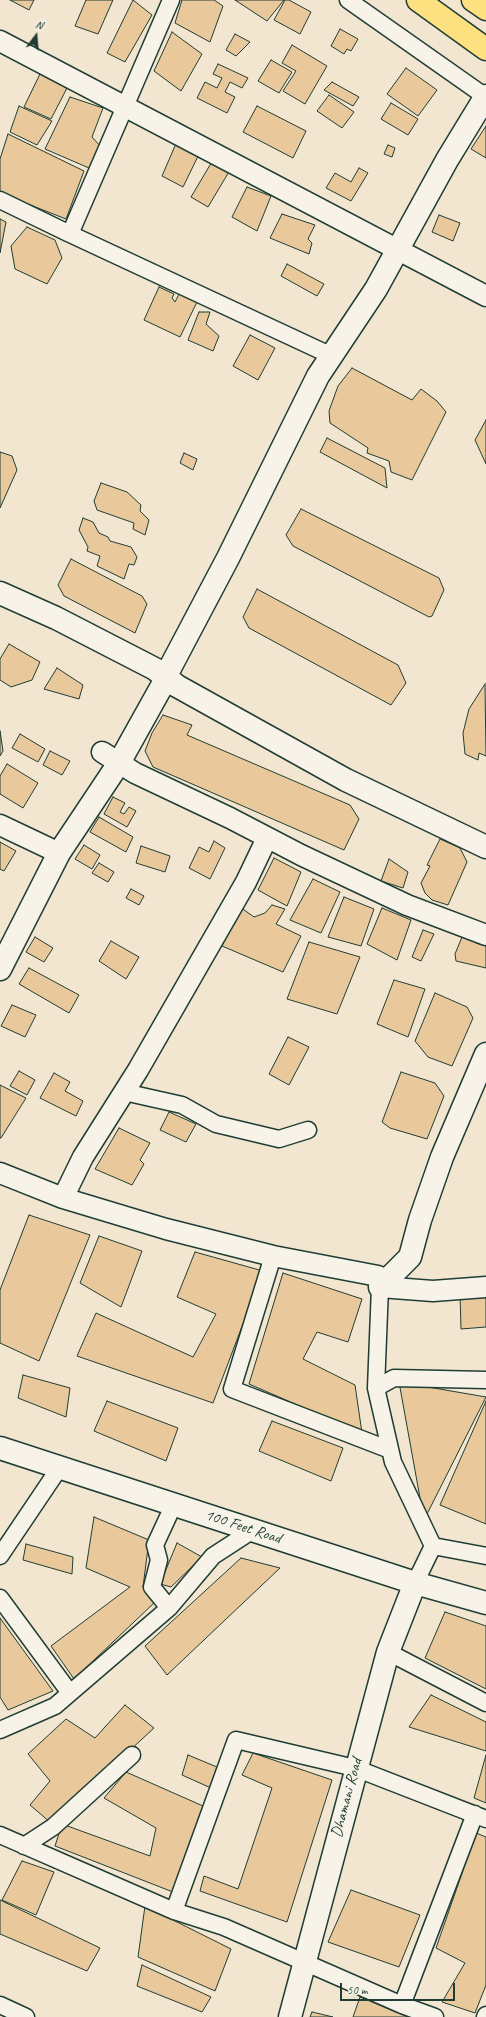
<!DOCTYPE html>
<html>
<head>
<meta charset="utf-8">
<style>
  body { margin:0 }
  #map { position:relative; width:486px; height:2017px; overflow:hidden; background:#f3e6d1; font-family:Caveat,sans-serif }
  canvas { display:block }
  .north { position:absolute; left:16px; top:16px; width:40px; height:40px; -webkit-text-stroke:3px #f7f3e8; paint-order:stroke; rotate:16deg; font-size:11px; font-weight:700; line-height:16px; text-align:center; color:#1f3d34 }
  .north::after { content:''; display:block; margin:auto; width:14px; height:18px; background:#1f3d34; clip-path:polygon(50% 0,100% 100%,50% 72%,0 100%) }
  .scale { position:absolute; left:340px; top:1983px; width:115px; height:18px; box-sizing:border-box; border:2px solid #1f3d34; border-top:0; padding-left:5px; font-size:12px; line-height:14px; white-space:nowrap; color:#1f3d34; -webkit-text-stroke:3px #f7f3e8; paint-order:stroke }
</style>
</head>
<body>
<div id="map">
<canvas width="486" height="2017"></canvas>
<div class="north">N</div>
<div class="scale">50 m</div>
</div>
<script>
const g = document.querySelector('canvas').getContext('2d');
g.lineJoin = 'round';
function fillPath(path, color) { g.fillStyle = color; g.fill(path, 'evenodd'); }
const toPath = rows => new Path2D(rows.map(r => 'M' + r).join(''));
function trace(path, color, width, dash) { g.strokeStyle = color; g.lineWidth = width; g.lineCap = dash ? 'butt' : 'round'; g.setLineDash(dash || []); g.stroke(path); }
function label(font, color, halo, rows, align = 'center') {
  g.font = font + ' Caveat,sans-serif'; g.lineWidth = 3; g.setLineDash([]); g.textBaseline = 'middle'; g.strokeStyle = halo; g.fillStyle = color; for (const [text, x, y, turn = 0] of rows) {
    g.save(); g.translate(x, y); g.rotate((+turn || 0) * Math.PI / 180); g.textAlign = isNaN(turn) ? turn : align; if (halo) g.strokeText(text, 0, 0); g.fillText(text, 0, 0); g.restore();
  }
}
const building = toPath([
  [10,0,34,0,29,10,10,0],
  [86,0,113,0,98,34,75,26,86,0],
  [133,0,152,15,125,62,107,53,133,0],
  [182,0,214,0,223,6,210,42,175,23,182,0],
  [235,0,284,0,267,21,235,0],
  [285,0,289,0,311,12,300,34,274,20,285,0],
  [340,29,358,39,351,51,347,49,344,54,331,46,340,29],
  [172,32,202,54,181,91,154,71,172,32],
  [235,34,250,42,236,56,226,50,235,34],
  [292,45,327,66,305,104,283,91,296,71,282,63,292,45],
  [271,60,292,72,279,93,258,81,271,60],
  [218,64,248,78,242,88,230,82,225,92,235,97,227,113,197,98,205,82,217,88,222,78,213,74,218,64],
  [406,68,437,90,418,116,387,94,406,68],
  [40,74,67,88,51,119,24,107,40,74],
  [332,82,359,97,353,106,324,90,332,82],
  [329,95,354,112,342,128,317,111,329,95],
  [70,97,103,108,92,137,101,147,89,168,45,149,70,97],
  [391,103,418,119,408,135,381,119,391,103],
  [19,106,52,121,37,145,10,132,19,106],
  [257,106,306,131,293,158,243,132,257,106],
  [486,126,486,158,471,149,486,126],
  [8,134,84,171,66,219,0,193,0,159,8,134],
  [178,139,201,150,183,187,162,176,178,139],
  [388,145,395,148,392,157,384,154,388,145],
  [213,160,230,170,208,207,191,197,213,160],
  [359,168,368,173,351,201,326,188,335,173,351,182,359,168],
  [247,187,271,196,257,231,232,217,247,187],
  [282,214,315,225,308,239,312,243,309,254,270,238,282,214],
  [439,215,460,223,453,241,432,232,439,215],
  [0,219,6,222,0,253,0,219],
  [27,227,55,240,62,258,47,284,15,269,11,246,27,227],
  [287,264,324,284,317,296,281,276,287,264],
  [159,287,174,294,172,298,175,302,179,294,197,302,180,337,144,320,159,287],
  [199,312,210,312,206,324,219,336,213,351,188,340,199,312],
  [250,335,275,348,258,380,233,366,250,335],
  [352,368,412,400,421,389,437,401,446,412,412,480,391,472,389,461,367,453,368,448,330,423,329,411,338,386,352,368],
  [486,420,486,464,475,440,486,420],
  [327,438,385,468,387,488,320,452,327,438],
  [0,452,12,456,17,470,0,508,0,452],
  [184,453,197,459,193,470,180,463,184,453],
  [101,483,127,492,141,505,140,511,149,520,145,535,133,529,134,523,97,510,94,501,101,483],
  [301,509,439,578,444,590,432,616,429,617,293,546,286,535,301,509],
  [83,518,93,522,99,533,108,537,110,541,131,547,137,557,134,565,129,564,124,579,97,566,100,556,87,551,88,547,79,530,83,518],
  [71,559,142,596,147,604,135,633,64,596,58,585,71,559],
  [257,589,398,665,406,683,391,705,249,628,243,617,257,589],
  [9,644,40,662,32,680,11,687,0,680,0,659,9,644],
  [57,668,83,685,79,699,44,689,57,668],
  [485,684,486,756,479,753,478,760,465,754,463,733,469,709,485,684],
  [163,715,192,725,187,735,350,805,359,819,344,850,153,767,145,751,152,733,163,715],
  [0,731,3,751,0,756,0,731],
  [20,734,45,749,38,762,12,748,20,734],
  [50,751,70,761,62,775,43,765,50,751],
  [7,764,38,783,23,808,0,794,0,776,7,764],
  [113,797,125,803,120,812,124,814,129,807,136,811,127,827,104,814,113,797],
  [99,817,133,837,126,852,90,832,99,817],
  [440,839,460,848,467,862,448,905,432,900,425,893,421,883,430,866,427,865,440,839],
  [214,841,225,848,210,879,189,868,199,847,209,852,214,841],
  [0,842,16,851,4,871,0,869,0,842],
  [84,845,100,855,92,869,75,859,84,845],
  [141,846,170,856,165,872,136,863,141,846],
  [274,858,301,872,287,906,258,890,274,858],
  [389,859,408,872,403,888,381,881,389,859],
  [99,863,114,872,108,882,92,873,99,863],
  [313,879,340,892,321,933,290,920,313,879],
  [131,889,144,896,139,905,126,898,131,889],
  [344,897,374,909,361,946,328,937,344,897],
  [272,905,285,909,276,924,301,936,283,972,222,946,240,907,254,917,265,913,272,905],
  [382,908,411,920,397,960,367,944,382,908],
  [423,930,434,934,421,961,412,957,423,930],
  [35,937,53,948,44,962,26,952,35,937],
  [462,937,477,939,476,943,486,946,486,968,456,961,455,954,462,937],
  [111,941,139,957,126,979,99,961,111,941],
  [309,942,360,957,337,1014,287,999,309,942],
  [29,968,79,995,69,1013,19,984,29,968],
  [394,980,425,989,408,1037,377,1024,394,980],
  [435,993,467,1007,473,1018,452,1066,428,1057,415,1041,435,993],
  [12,1005,36,1015,25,1037,1,1026,12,1005],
  [288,1037,309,1047,289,1085,269,1074,288,1037],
  [19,1071,35,1080,27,1095,10,1086,19,1071],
  [401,1072,435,1083,444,1096,427,1139,390,1128,382,1122,401,1072],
  [54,1073,70,1082,65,1091,83,1101,76,1116,40,1098,54,1073],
  [0,1085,26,1098,1,1138,0,1138,0,1085],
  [169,1112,196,1124,186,1142,160,1130,169,1112],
  [119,1128,150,1143,140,1160,144,1164,132,1185,95,1169,119,1128],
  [29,1215,90,1235,39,1361,0,1343,0,1290,29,1215],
  [99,1236,142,1251,121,1307,80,1283,99,1236],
  [195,1252,263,1271,213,1403,77,1356,96,1313,193,1357,216,1314,177,1297,195,1252],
  [283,1273,362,1299,348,1342,317,1332,303,1359,355,1385,362,1433,249,1384,283,1273],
  [486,1292,486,1327,461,1329,460,1294,486,1292],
  [23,1375,70,1388,66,1417,18,1398,23,1375],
  [399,1382,486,1397,424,1520,399,1382],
  [107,1401,178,1428,166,1461,94,1431,107,1401],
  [486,1401,486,1524,440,1505,486,1401],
  [272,1421,343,1448,331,1481,259,1451,272,1421],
  [94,1517,149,1540,143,1587,154,1603,74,1679,51,1646,130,1587,86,1568,94,1517],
  [177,1543,202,1557,171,1587,160,1584,177,1543],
  [26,1544,73,1557,72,1574,23,1560,26,1544],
  [241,1558,280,1568,167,1675,145,1646,241,1558],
  [445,1612,486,1626,486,1689,425,1658,445,1612],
  [0,1618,53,1691,8,1710,0,1697,0,1618],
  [431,1695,486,1722,486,1751,409,1727,431,1695],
  [125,1705,154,1728,51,1823,30,1805,50,1781,28,1754,66,1719,95,1738,125,1705],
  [253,1753,332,1780,287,1922,200,1891,204,1876,238,1889,272,1788,242,1775,253,1753],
  [188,1755,217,1767,211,1788,182,1775,188,1755],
  [486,1755,486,1803,474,1798,486,1755],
  [126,1772,203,1806,173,1892,55,1846,62,1824,150,1856,156,1828,104,1798,126,1772],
  [476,1833,486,1837,486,1985,475,2013,442,2002,465,1963,436,1948,476,1833],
  [22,1861,54,1872,36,1915,2,1900,22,1861],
  [351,1890,420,1915,399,1967,328,1942,351,1890],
  [0,1900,100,1948,87,1971,0,1934,0,1900],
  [145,1906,231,1949,215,1991,138,1957,145,1906],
  [142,1965,211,1997,202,2012,137,1986,142,1965],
  [360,1997,408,2017,353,2017,360,1997],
  [312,2012,333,2017,310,2017,312,2012]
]);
fillPath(building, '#e9c99b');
trace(building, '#1f3d34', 1);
const minor = toPath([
  [348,0,486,97],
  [0,200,70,234,171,0],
  [70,234,332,356],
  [124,1092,182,1105,216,1124,279,1139,308,1130],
  [273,1256,232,1389,390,1450],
  [380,1287,376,1388,393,1462,433,1546],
  [376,1388,394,1378,486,1380],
  [433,1546,486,1556],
  [0,1556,60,1467],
  [415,1583,433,1546],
  [0,1598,70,1693],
  [169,1608,213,1556,253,1530],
  [388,1652,486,1703],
  [0,1730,55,1706,169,1608,152,1587,159,1560,155,1545,174,1504],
  [0,1835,174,1911,224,1927,402,2005,435,2017],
  [24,1846,53,1827,132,1755],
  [174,1911,236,1740,355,1768,486,1819],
  [0,2005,26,2017],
  [402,2005,475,1814],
  [485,2017,486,2015]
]);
const tertiary = toPath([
  [0,41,486,296],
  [102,752,135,773,230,818,301,855,407,905,486,935],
  [0,825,59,853],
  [0,1173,63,1198,166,1229,273,1256,378,1276,380,1287,433,1291,486,1287],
  [63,1198,83,1157,138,1070,246,882,267,838]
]);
const secondary = toPath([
  [0,593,56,618,155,669,177,686,346,780,486,847],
  [0,969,59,853,119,763,163,684,171,666,228,558,318,376,376,289,447,160,486,96],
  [380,1287,410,1257,420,1220,442,1157,486,1054],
  [0,1448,415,1583,486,1603],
  [290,2017,388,1652,415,1583]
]);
const trunk = toPath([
  [418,0,486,49],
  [473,0,486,9]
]);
trace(minor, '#1f3d34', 19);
trace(tertiary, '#1f3d34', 23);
trace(secondary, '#1f3d34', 25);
trace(trunk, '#1f3d34', 25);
trace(minor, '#f7f3e8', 16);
trace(tertiary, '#f7f3e8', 20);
trace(secondary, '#f7f3e8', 22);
trace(trunk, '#fde080', 22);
label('16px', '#1f3d34', '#f7f3e8', [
  ["100 Feet Road",243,1527,18],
  ["Dhamani Road",347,1798,-75]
]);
</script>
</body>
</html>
